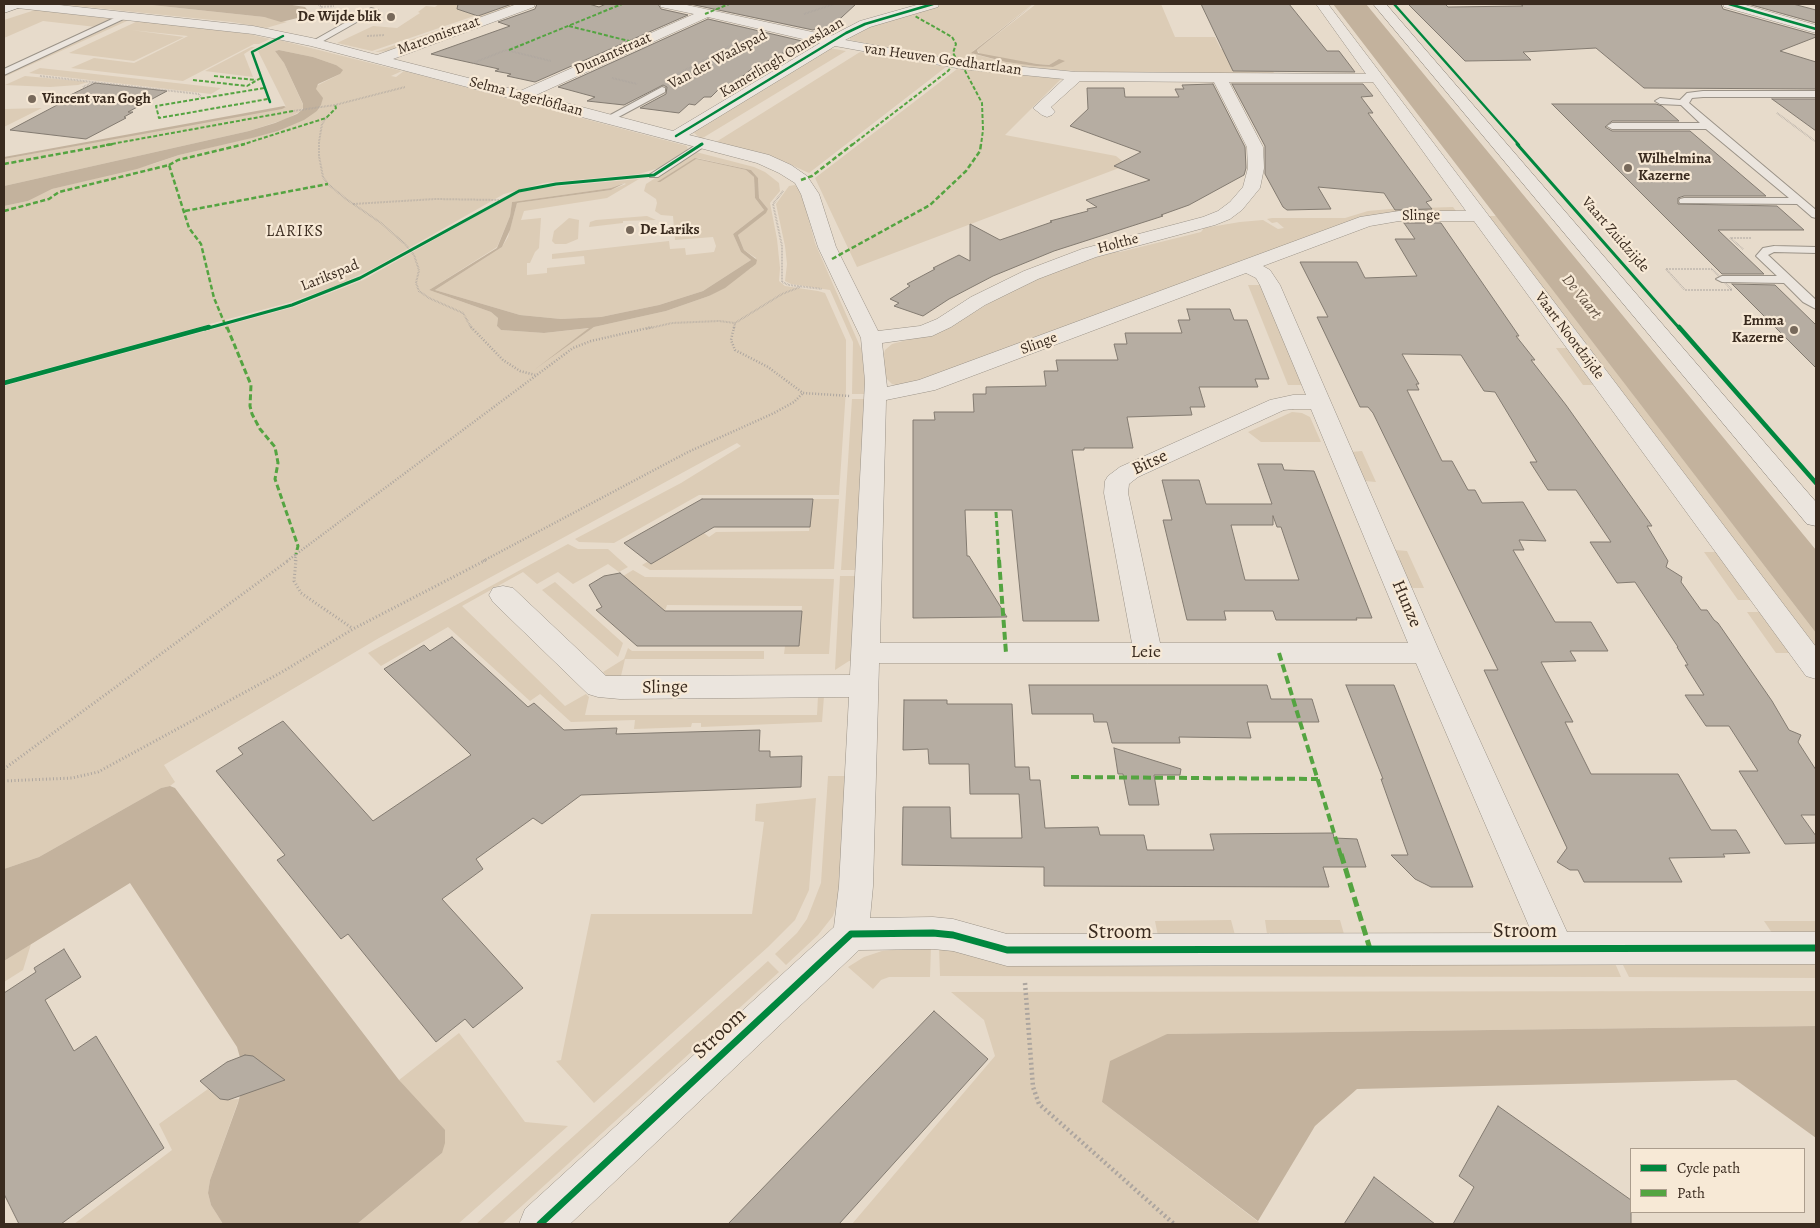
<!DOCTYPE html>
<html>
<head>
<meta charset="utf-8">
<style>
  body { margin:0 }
  #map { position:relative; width:1820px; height:1228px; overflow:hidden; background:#e7dbcb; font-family:Alegreya,serif }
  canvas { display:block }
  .frame { position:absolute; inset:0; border:5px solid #3a2b1f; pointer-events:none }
  .legend { position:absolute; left:1630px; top:1148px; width:175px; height:65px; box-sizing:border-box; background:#f7e9d6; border:1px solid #ab9d8d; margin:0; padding:6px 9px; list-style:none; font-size:15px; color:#3a2b1f }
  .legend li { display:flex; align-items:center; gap:10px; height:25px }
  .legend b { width:25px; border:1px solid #ab9d8d }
</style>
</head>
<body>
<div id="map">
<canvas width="1820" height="1228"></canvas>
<div class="frame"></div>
<ul class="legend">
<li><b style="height:6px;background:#00873e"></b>Cycle path</li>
<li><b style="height:6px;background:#54a441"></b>Path</li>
</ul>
</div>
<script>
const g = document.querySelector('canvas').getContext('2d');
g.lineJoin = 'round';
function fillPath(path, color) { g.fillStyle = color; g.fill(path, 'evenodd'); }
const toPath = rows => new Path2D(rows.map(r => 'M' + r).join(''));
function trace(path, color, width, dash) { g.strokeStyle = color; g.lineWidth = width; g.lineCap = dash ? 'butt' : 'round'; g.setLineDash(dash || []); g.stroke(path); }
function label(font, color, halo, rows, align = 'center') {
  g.font = font + ' Alegreya,serif'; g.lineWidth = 4.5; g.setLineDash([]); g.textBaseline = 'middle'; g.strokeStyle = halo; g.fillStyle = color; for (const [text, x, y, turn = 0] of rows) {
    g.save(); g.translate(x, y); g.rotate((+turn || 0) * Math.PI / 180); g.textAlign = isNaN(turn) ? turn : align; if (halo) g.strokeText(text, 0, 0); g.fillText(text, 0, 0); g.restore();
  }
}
fillPath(toPath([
  [57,4,142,4,264,17,287,22,266,28,232,22],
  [439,4,509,4,372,51,337,43,373,26,397,28,420,13,418,12,426,6,435,7],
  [514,4,522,4,391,51,375,52],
  [941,4,1033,4,973,51,973,54,1006,62,1053,67,1059,59,1049,65,1037,64,981,55,977,50,1036,4,1161,4,1175,37,1215,37,1221,49,1259,49,1274,73,1111,73,1057,70,932,56,850,40,850,37,860,29],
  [35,10,115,19,96,27,43,21,4,38,4,20],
  [124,20,129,20,4,77,4,74],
  [138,21,249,34,270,39,259,44,254,44,183,81,71,68,94,58,134,63,188,36,131,30,184,37,134,61,69,53],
  [279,40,402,71,391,76,396,77,404,71,687,146,688,150,659,168,639,174,544,183,504,194,374,268,338,285,291,302,4,380,4,206,28,201,52,189,153,164,179,155,278,131,317,111,321,105,322,97,316,91,316,86,340,74,336,65,313,57,279,50,275,51,284,63,304,107,299,112,286,119,249,131,4,186,4,159,286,107,258,51],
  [251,47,255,47,244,54,253,77,205,71],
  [829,48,846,51,701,139,692,131],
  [860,52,946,67,809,173,776,158,716,142],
  [40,68,221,88,211,94,29,73],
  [957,69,1061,79,1005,135,1116,156,1127,165,857,267,815,178],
  [25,76,88,82,78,85,50,87,5,85],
  [42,108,4,127,4,109],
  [696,152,754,167,765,172,779,183,780,191,770,203,777,239,780,268,779,281,785,286,818,291,825,293,846,340,846,389,839,495,699,495,614,543,579,542,575,539,681,483,741,446,737,443,379,638,164,765,175,782,170,786,161,788,39,857,4,869,4,386,294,307,363,280,508,198,521,192,538,188,639,179,607,198,524,211,521,220,541,218,539,248,535,252,530,263,527,263,527,275,547,273,547,268,585,264,584,256,552,259,552,254,669,241,670,249,685,248,686,255,714,252,716,246,713,237,675,240,673,216,661,215,655,211,657,203,656,199,644,191,646,184],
  [697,158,751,170,758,178,759,198,768,209,738,235,744,250,756,258,751,268,709,296,666,311,594,327,534,370,590,328,544,333,501,330,497,326,498,318,491,312,429,290,497,247,510,216,512,202,611,188,624,183,626,184,611,190,517,203,508,237,502,247,435,290,520,315,561,319,601,317,620,313,659,305,703,291,751,260,741,252,733,234,764,210,755,198,754,177,746,170,696,159,657,182],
  [795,185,799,189,805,206,815,243,862,351,866,394,852,394,853,342,830,290,791,284,785,281,787,264,785,246,776,204,789,186],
  [1453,207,1456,211,1393,214,918,383,898,386,892,384,885,377,884,354,885,350,892,344,944,330,993,301,1037,278,1109,251,1120,252,1201,232,1204,228,1240,222,1263,220,1278,229,1284,228,1277,222,1272,223,1267,219,1272,218,1345,218,1368,211,1390,209],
  [647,216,656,220,623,221,623,223,589,227,590,222,596,220],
  [1486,216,1496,216,1816,633,1816,652],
  [569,218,579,220,578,239,566,244,555,244,552,241,554,231],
  [1248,285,1262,285,1304,385,1288,385],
  [1556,348,1567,348,1594,385,1583,385],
  [852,399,866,399,857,570,841,570],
  [1292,412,1302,413,1310,417,1321,442,1261,442,1248,432],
  [1362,451,1376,482,1364,481,1351,452],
  [813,499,839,499,834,569,650,570,642,565,647,562,651,564,704,533,709,537,716,532,809,531],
  [568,544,578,549,608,549,628,567,619,572,608,564,573,584,558,572,537,584,523,572,462,606,565,706,586,694,589,697,585,715,817,715,818,696,824,696,822,722,701,727,701,723,692,723,691,727,634,729,635,720,571,722,540,694,530,701,448,627,381,666,368,653],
  [1395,550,1407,551,1424,588,1411,588],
  [1704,552,1717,552,1752,600,1738,600],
  [633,570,645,577,834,579,829,654,784,654,785,646,799,645,802,606,667,605,665,611,623,576],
  [840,576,857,576,853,661,849,661,835,670],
  [555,582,623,643,618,657,542,590],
  [1747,612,1761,612,1791,653,1776,653],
  [628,648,632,651,764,651,764,659,625,659,621,676,606,676,603,672,624,659],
  [828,776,847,776,841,890,833,916,818,935,786,965,775,954,797,933,807,919,821,883],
  [816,798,809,890,795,920,768,947,594,1103,556,1061,561,1060,591,914,752,914,764,822,755,821,756,804],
  [1231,920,1235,935,1158,936,1155,921],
  [1265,920,1340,920,1344,934,1267,934],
  [1764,921,1816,921,1816,936,1774,936],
  [31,944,23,970,4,982,4,961],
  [931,946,930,977,889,977,881,980,873,989,848,967,864,957,882,951],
  [939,946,1614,961,1621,977,940,976],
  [768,961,779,972,502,1224,476,1224],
  [1621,961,1816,962,1816,978,1629,977],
  [1816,991,1816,1026,1167,1034,1102,1102,1261,1224,852,1224,995,1056,984,1020,951,992],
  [459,1033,525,1122,568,1126,458,1224,357,1224,442,1153,399,1080],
  [208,1089,221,1100,239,1099,210,1180,208,1193,211,1205,223,1224,74,1224,172,1150,159,1124]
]), '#dcccb6');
fillPath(toPath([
  [142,4,286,4,305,7,309,12,306,16,281,22,264,17],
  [1034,4,977,50,978,53,1037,64,1049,65,1059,59,1065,61,1053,67,1036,66,1006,62,971,53],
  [1333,4,1366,4,1816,550,1816,633],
  [279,50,313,57,336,65,343,70,340,74,318,84,316,89,323,98,321,105,317,111,304,120,278,131,252,138,179,155,137,169,52,189,28,201,4,206,4,186,249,131,275,123,297,114,303,109,303,104,284,63,275,51],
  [284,106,286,107,282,109,4,159,4,157],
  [695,158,751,170,758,178,759,198,768,209,766,213,738,235,744,250,757,260,756,264,725,288,709,296,666,311,594,327,534,370,589,328,544,333,501,330,497,326,498,318,491,312,429,290,497,248,510,216,512,202,611,188,625,183,611,190,517,203,510,230,502,247,435,290,520,315,561,319,601,317,620,313,659,305,703,291,751,260,741,252,733,234,764,210,755,198,754,177,746,170,696,159,660,182,657,182],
  [170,786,175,788,399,1080,445,1130,445,1143,442,1153,357,1224,223,1224,211,1205,208,1193,210,1180,238,1103,242,1088,241,1061,237,1047,130,883,4,961,4,869,39,857,161,788],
  [1816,1026,1816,1138,1736,1080,1357,1089,1315,1126,1258,1221,1102,1102,1110,1061,1167,1034]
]), '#c3b29d');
const building = toPath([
  [458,4,512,4,478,16,457,9,458,4],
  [537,4,589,4,599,7,606,4,658,4,661,9,688,15,535,82,507,76,511,74,495,71,499,69,431,54,510,26,498,22,535,9,537,4],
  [690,4,856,4,829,29,817,28,813,30,690,4],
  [1201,4,1289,4,1327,51,1339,51,1355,72,1233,71,1201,4],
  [1408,4,1445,4,1448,7,1523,6,1520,4,1721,4,1723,9,1816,35,1816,37,1780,51,1816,62,1816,89,1644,88,1596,48,1523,52,1531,60,1465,61,1408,4],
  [1748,4,1793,4,1816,10,1816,23,1748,4],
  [708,19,802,41,788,54,782,53,774,60,769,60,760,67,755,66,726,90,719,89,711,97,704,97,695,105,689,104,679,113,640,108,666,94,667,87,663,85,624,105,587,101,595,97,558,87,708,19],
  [95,83,167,91,128,112,133,112,124,117,126,118,86,139,10,130,59,104,54,103,95,83],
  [1213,84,1245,147,1246,168,1244,175,1189,205,1161,215,1163,216,1054,251,993,276,949,299,923,316,894,306,899,303,890,299,910,286,907,284,935,269,933,268,959,255,970,261,970,224,1000,240,1052,222,1050,221,1088,211,1087,209,1097,207,1086,200,1150,180,1114,166,1141,152,1070,126,1088,109,1087,88,1124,88,1125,97,1179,97,1175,89,1184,89,1182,85,1213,84],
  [1232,84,1363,84,1373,96,1361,97,1373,113,1368,113,1432,200,1426,202,1432,209,1395,210,1384,193,1318,187,1331,209,1287,210,1283,207,1265,174,1265,146,1232,84],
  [1772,99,1816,99,1816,131,1772,99],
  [1552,104,1656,104,1662,106,1679,121,1612,121,1605,127,1612,131,1690,131,1766,196,1684,196,1678,198,1678,204,1777,206,1804,230,1718,230,1764,274,1722,274,1552,104],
  [1404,223,1441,223,1519,336,1516,336,1535,360,1531,360,1566,405,1652,526,1647,526,1668,561,1666,567,1682,577,1681,582,1701,610,1707,610,1714,620,1718,623,1772,701,1789,730,1801,735,1798,742,1816,770,1816,815,1801,815,1816,836,1816,843,1785,844,1739,771,1758,771,1729,726,1706,726,1685,695,1704,695,1685,665,1688,665,1677,647,1678,647,1635,582,1617,583,1590,542,1611,542,1576,490,1548,490,1530,462,1537,462,1495,392,1484,391,1461,355,1402,354,1419,384,1416,384,1419,390,1407,390,1442,461,1452,461,1468,490,1475,490,1482,503,1523,502,1546,541,1519,540,1524,550,1513,550,1555,622,1591,622,1608,651,1570,651,1576,661,1541,662,1573,722,1565,722,1591,774,1678,774,1711,830,1736,830,1750,853,1723,854,1725,857,1669,858,1682,882,1584,882,1578,870,1570,870,1557,862,1567,848,1484,670,1498,670,1373,413,1368,407,1360,407,1317,317,1328,317,1300,262,1357,262,1365,278,1417,276,1395,239,1415,239,1404,223],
  [1732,284,1775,285,1816,325,1816,368,1732,284],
  [1187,309,1230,309,1234,320,1247,320,1269,379,1255,379,1258,387,1199,387,1205,407,1190,407,1192,415,1127,417,1133,448,1084,448,1084,450,1072,450,1099,621,1023,621,1012,510,965,510,967,556,969,556,1007,617,913,618,913,420,935,420,934,412,974,412,973,394,986,394,986,387,1046,386,1044,371,1058,371,1056,360,1118,360,1114,344,1127,344,1125,333,1182,333,1178,320,1190,320,1187,309],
  [1258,464,1282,464,1284,470,1314,471,1372,618,1356,618,1357,620,1276,620,1273,611,1224,611,1226,620,1187,620,1163,520,1172,520,1162,480,1199,480,1206,504,1272,504,1258,464],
  [1273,516,1277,527,1281,527,1299,580,1245,580,1231,525,1273,525,1273,516],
  [702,499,813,499,810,527,714,527,651,564,624,543,702,499],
  [620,573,665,611,802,611,799,646,637,646,596,610,602,607,589,585,604,576,620,573],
  [452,637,528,707,534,703,564,730,617,728,616,734,760,730,759,751,770,751,770,757,802,756,801,787,581,795,542,824,533,818,476,859,483,869,442,899,523,988,473,1028,465,1019,436,1042,348,934,341,939,277,860,285,855,216,771,243,754,238,748,283,721,373,821,471,755,384,669,424,645,430,651,452,637],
  [1029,685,1267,685,1271,699,1312,699,1319,722,1247,722,1251,738,1179,737,1180,743,1112,743,1107,722,1094,722,1093,714,1032,714,1029,685],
  [1346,685,1394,685,1473,887,1431,887,1415,879,1391,855,1408,855,1381,779,1383,779,1346,685],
  [904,700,947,700,947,704,1012,704,1015,767,1029,767,1030,780,1040,780,1045,828,1098,827,1100,835,1144,835,1147,850,1214,850,1210,834,1333,833,1334,838,1357,839,1366,867,1323,867,1329,887,1044,886,1044,867,902,865,903,807,950,807,951,838,1022,838,1019,794,970,794,969,764,929,764,928,749,903,750,904,700],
  [1114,748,1181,769,1180,775,1154,775,1159,805,1129,805,1123,774,1118,774,1114,748],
  [64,949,81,977,45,1000,74,1051,96,1036,164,1148,61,1224,19,1224,4,1194,4,993,36,972,34,968,64,949],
  [934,1011,988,1059,839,1224,728,1224,934,1011],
  [245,1055,253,1056,285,1080,228,1100,220,1099,200,1081,227,1062,245,1055],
  [1498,1106,1631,1200,1631,1224,1453,1224,1474,1187,1459,1176,1498,1106],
  [1374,1177,1435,1224,1344,1224,1374,1177]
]);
fillPath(building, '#b6ada2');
trace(building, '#837b71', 1);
const service = toPath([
  [371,8,378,10,318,44,311,42,371,8],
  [125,13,132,15,4,75,4,69,125,13],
  [662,87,665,88,665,92,611,121,608,122,603,119,662,87],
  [1703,91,1816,91,1816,97,1703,97,1692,98,1689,103,1816,210,1816,218,1812,217,1797,204,1680,203,1679,201,1680,199,1684,198,1789,198,1706,129,1612,129,1607,126,1612,123,1700,123,1681,105,1660,104,1655,101,1660,98,1680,100,1687,93,1703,91],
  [702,141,707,144,705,146,658,177,650,177,649,175,702,141],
  [1774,246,1816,247,1816,253,1774,252,1768,255,1816,300,1816,309,1803,302,1784,283,1722,282,1716,279,1722,276,1777,276,1756,256,1763,248,1774,246]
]);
const minor = toPath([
  [11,4,50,4,253,26,312,38,377,55,517,4,535,4,534,7,393,59,520,91,694,14,661,7,660,4,682,4,831,36,860,21,920,4,939,4,938,7,870,27,845,40,962,61,1076,72,1366,74,1316,4,1328,4,1816,647,1816,679,1806,676,1474,221,1399,221,1370,226,1263,266,1270,270,1280,285,1440,653,1567,932,1816,932,1816,964,1007,966,953,951,933,949,859,950,570,1224,519,1224,525,1209,834,927,839,886,849,697,620,699,598,697,588,694,493,602,489,595,493,588,503,586,513,588,606,676,850,675,865,381,861,338,818,247,801,194,795,183,779,173,757,163,311,46,253,34,17,8,12,7,11,4],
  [708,17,820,43,673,131,536,95,708,17],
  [835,46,962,69,1064,79,1033,108,1042,115,1047,117,1052,115,1055,112,1051,107,1080,81,1214,82,1247,147,1248,168,1243,187,1230,202,1218,211,1203,217,1082,249,1024,271,971,297,937,319,920,326,878,331,836,247,819,194,807,176,791,165,769,155,689,135,835,46],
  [1229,82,1373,82,1466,211,1399,211,1360,217,919,380,887,387,882,343,932,336,951,327,985,305,1038,279,1096,257,1215,225,1230,219,1242,210,1260,188,1264,168,1263,147,1229,82],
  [1246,273,1256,278,1260,285,1306,395,1293,395,1270,400,1120,467,1108,476,1105,481,1104,493,1132,643,880,643,886,400,935,390,1246,273],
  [1293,409,1311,409,1408,643,1160,643,1128,493,1129,484,1138,477,1284,410,1293,409],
  [879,663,1416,663,1532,933,1007,934,953,919,933,917,870,918,873,886,879,663],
  [1723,4,1742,4,1816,25,1816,33,1724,7,1723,4]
]);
const secondary = toPath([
  [4,4,22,4,21,7,4,13,4,4],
  [1373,4,1386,4,1816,502,1816,526,1807,524,1373,4]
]);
trace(service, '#9b9388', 2);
trace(minor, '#9b9388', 1);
trace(secondary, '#837b71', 1);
trace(toPath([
  [321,7,334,6],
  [804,14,834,4],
  [310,21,319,16,321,6,318,4],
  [367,36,385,35],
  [473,63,506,50,551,61],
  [40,76,199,94,201,98],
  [672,77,741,40],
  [612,78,637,84],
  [678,81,750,43],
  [83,87,94,82],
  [293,111,335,105,405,87],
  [1777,113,1816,142],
  [326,118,322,124,319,142,319,156,323,177,328,184,346,199,381,223,405,244,414,255,419,270,416,283,419,291,429,298,463,313,472,329],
  [783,191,773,204,782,246,782,282,789,285,822,289],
  [353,204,435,199,499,200],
  [1743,249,1730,238,1751,238],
  [1666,269,1712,269,1732,290,1685,290,1666,269],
  [646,329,672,323,719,321,735,323,782,294,800,287],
  [734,329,735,323]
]), '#aca59f', 2, [0.5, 1]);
trace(toPath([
  [471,327,503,360,520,371,535,375],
  [734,327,731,340,735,350,768,367,803,393,850,396],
  [287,561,573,348,591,341,652,327],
  [295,561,296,554],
  [483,561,688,452,774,413,794,402,803,393]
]), '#aca59f', 2.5, [1, 2]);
trace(toPath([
  [296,560,294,581,301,593,352,628],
  [4,769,289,560],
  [4,781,72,778,98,772,282,672,353,629,486,560]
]), '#aca59f', 3, [1, 2.5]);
trace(toPath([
  [1025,983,1033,1087,1039,1104,1174,1224]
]), '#aca59f', 4.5, [2, 3]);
fillPath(service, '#ebe5de');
fillPath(minor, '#ebe5de');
fillPath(secondary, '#ebe5de');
trace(toPath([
  [828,4,832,4],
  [705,14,729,4],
  [569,26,637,43],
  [509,50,622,4],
  [962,65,982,103,983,130,981,145],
  [214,76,256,80],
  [193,80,247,86,261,78],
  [264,88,156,106,159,118,268,99],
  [106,145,293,111],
  [241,145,326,118,336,108,335,105],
  [852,145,948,71,954,64,956,58,953,53,956,44,952,37,915,16]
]), '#54a441', 2, [4, 2]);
trace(toPath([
  [4,164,113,144],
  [169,165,178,160,245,144],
  [801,180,812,176,853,144],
  [4,211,49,199,59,192,169,165,189,228,201,244,214,298,227,329],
  [185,211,328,184],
  [832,259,930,205,966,171,980,151,981,144]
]), '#54a441', 2.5, [5, 2.5]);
trace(toPath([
  [227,327,251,385,250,406,252,414,260,429,275,447,278,463,275,479,298,546,296,554],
  [996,512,999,561]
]), '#54a441', 3, [6, 3]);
trace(toPath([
  [999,560,1006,653],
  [1279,653,1341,856],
  [1071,777,1318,779]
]), '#54a441', 4, [8, 4]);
trace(toPath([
  [1341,854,1370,949]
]), '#54a441', 5, [10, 5]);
trace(toPath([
  [1394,4,1519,145],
  [1729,4,1816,29],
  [270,102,252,52,283,36],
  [676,136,846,33,865,24,933,4],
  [700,145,702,144]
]), '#00873e', 2.5);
trace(toPath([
  [1517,144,1680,329],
  [205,329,292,305,360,278,519,191,556,184,654,175,702,144]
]), '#00873e', 3);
trace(toPath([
  [1679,327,1816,483],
  [4,383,209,327]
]), '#00873e', 4.5);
trace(toPath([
  [540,1224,851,934,933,933,953,935,1007,950,1816,948]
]), '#00873e', 7);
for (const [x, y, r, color] of [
  [391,17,5,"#77695b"],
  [32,99,5,"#77695b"],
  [1628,168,5,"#77695b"],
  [630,230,5,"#77695b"],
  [1794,330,5,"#77695b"]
]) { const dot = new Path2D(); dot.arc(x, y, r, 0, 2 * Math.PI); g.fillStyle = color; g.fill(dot); trace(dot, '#f7e9d6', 2); }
label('bold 15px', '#3a2b1f', '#f7e9d6', [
  ["De Wijde blik",381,17,"right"],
  ["Vincent van Gogh",42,99],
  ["Wilhelmina",1638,159],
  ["Kazerne",1638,176],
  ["De Lariks",640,230],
  ["Emma",1784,321,"right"],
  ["Kazerne",1784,338,"right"]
], 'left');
label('15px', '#3a2b1f', '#f7e9d6', [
  ["Marconistraat",439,36,-20],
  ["Dunantstraat",613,54,-24],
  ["Kamerlingh Onneslaan",782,58,-31],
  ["Van der Waalspad",718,60,-28],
  ["van Heuven Goedhartlaan",943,60,8],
  ["Selma Lagerlöflaan",526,97,15],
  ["Slinge",1421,216,-1],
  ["Vaart Zuidzijde",1615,235,49],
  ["Holthe",1118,244,-15],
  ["Larikspad",330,276,-22],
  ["Vaart Noordzijde",1569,336,53],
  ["Slinge",1039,344,-21]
]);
g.letterSpacing = '1px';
label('16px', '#3a2b1f', '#f7e9d6', [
  ["LARIKS",295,232]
]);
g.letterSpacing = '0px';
label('italic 16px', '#5e4e3f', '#f7e9d6', [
  ["De Vaart",1581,297,51]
]);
label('18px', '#3a2b1f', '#f7e9d6', [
  ["Bitse",1150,463,-25],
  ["Hunze",1406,604,67],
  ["Leie",1146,653],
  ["Slinge",665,688,-1]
]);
label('21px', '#3a2b1f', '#f7e9d6', [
  ["Stroom",1525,932],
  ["Stroom",1120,933],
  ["Stroom",720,1034,-43]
]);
</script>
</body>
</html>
